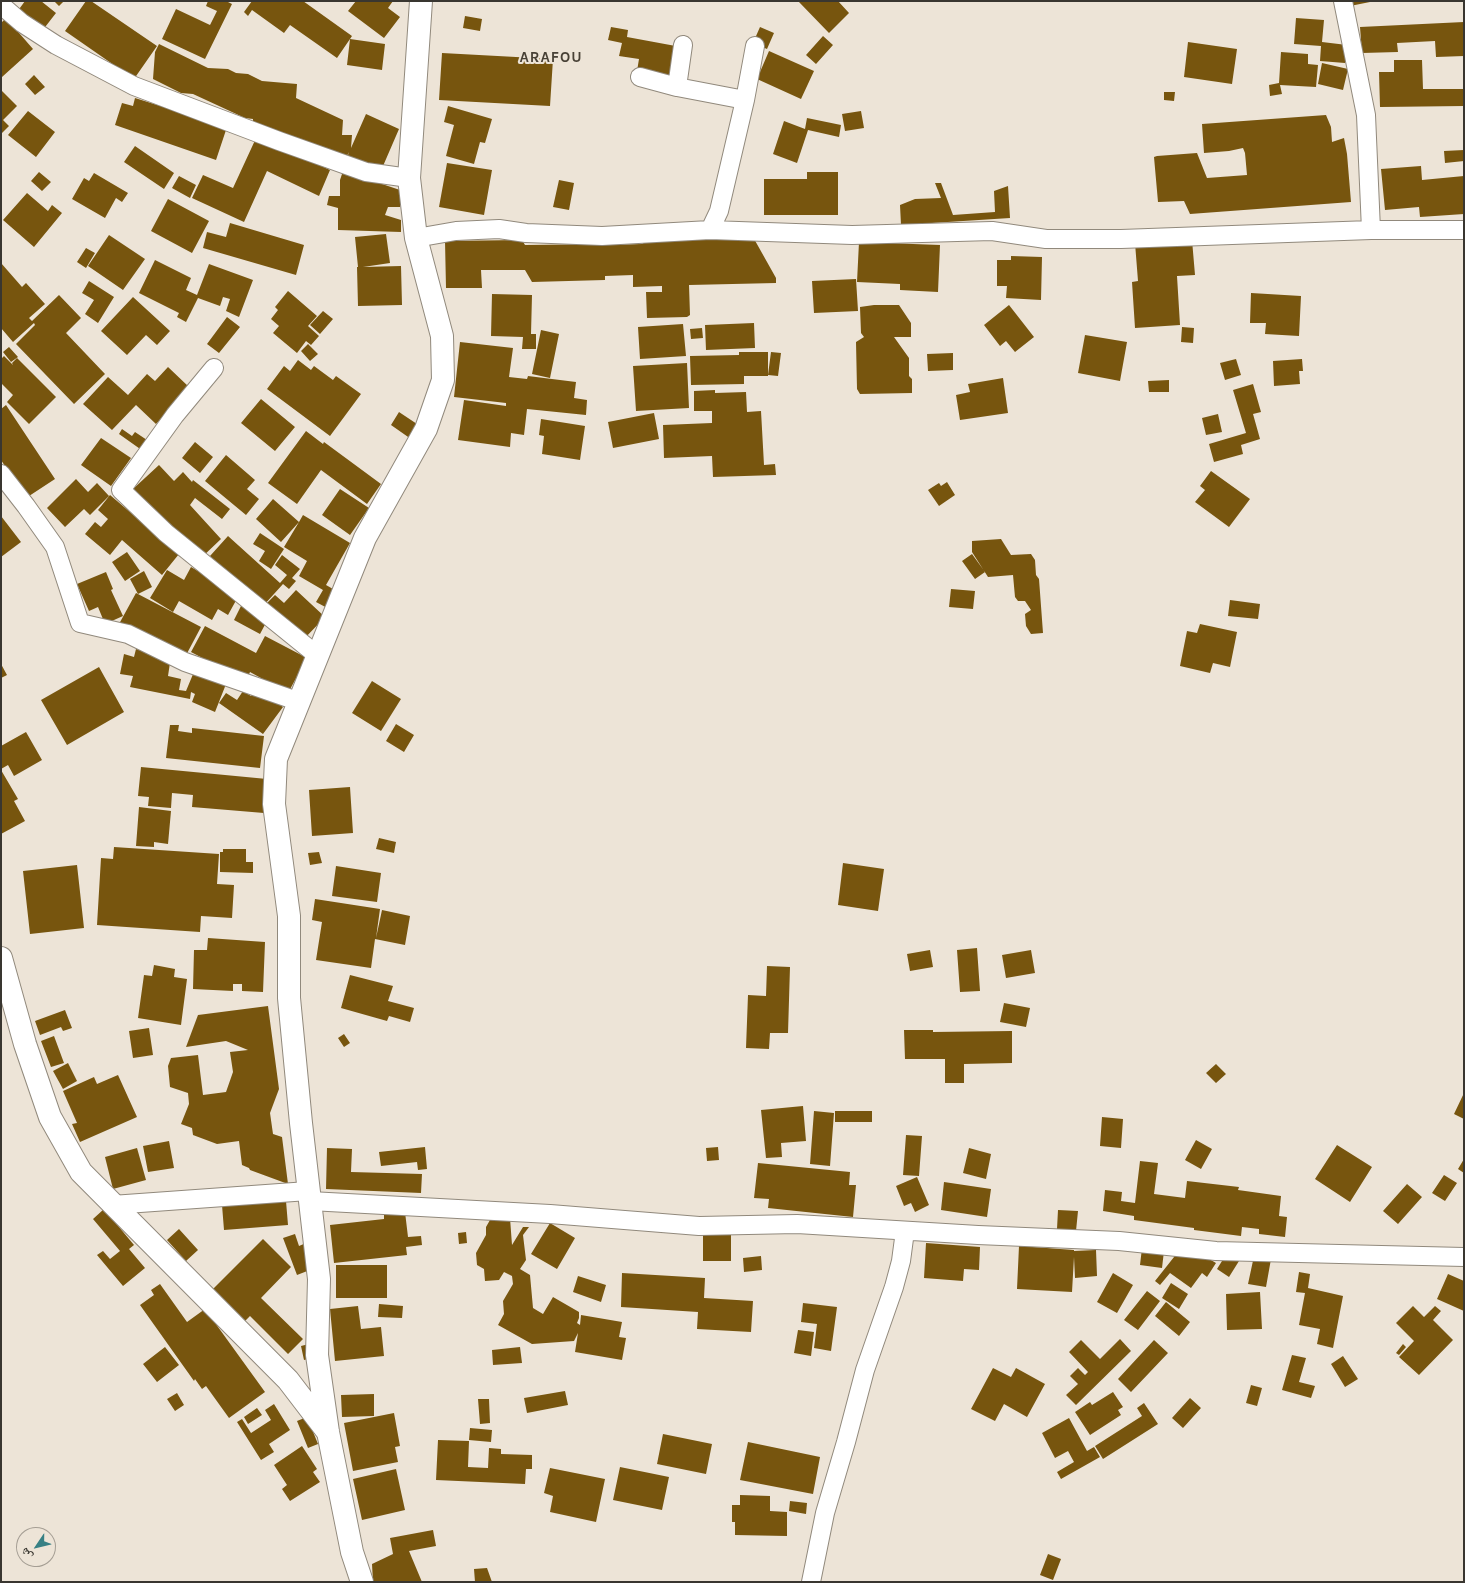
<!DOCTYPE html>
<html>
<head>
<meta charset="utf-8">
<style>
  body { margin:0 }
  #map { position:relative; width:1465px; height:1583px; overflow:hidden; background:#ede4d7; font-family:Karla,"Noto Naskh Arabic",sans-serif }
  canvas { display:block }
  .frame { position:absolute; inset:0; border:2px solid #393630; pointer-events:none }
  .north { position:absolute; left:16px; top:1527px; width:40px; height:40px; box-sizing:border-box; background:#ede4d7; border:1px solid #a59e94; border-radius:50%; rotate:235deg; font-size:11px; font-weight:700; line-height:16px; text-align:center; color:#393630 }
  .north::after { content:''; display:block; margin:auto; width:14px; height:18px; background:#378084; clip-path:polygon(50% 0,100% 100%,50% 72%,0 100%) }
</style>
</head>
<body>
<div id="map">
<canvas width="1465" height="1583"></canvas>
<div class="frame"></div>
<div class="north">ش</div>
</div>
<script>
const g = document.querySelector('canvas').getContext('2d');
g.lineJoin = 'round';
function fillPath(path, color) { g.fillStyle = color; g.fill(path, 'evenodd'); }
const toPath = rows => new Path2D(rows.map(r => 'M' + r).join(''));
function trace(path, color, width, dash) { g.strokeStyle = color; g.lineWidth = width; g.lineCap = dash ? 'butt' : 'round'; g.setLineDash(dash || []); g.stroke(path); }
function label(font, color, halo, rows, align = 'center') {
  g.font = font + ' Karla,sans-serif'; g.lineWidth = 4; g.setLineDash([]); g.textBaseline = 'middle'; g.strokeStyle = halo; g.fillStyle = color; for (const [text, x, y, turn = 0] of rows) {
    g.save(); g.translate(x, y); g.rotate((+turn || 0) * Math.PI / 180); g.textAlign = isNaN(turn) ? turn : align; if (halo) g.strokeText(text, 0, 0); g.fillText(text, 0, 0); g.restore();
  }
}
fillPath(toPath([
  [25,1,41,1,56,13,42,31,17,12],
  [54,1,64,1,59,6],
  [86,1,91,1,157,46,134,79,65,31],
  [208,1,226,1,232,4,205,59,162,39,176,9,210,25,217,11,206,6],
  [252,1,303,1,352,36,350,39,385,44,382,70,347,65,350,39,337,58,290,25,284,33,252,10,248,16,244,12],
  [356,1,393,1,388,8,400,17,384,38,348,11],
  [798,1,838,1,849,13,829,33],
  [1349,1,1370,1,1370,2,1350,6],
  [465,16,482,19,480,31,463,28],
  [6,18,33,49,2,77,1,23],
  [1296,18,1324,20,1322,42,1347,45,1345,63,1320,61,1321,46,1294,44],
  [1464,22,1464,56,1436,57,1435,41,1397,43,1398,52,1362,53,1360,27],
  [611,27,628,30,627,37,681,47,676,78,637,71,639,59,619,56,622,43,608,40],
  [760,27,774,33,767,49,753,43],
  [823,36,833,45,816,64,806,55],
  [1188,42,1237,49,1232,84,1184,77],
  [159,44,208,68,228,69,236,73,248,74,262,81,297,84,296,98,343,120,342,135,352,135,351,148,366,114,399,129,380,173,347,158,349,152,347,156,253,125,253,119,245,118,193,94,181,93,153,79,155,52],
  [769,51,814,71,801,99,757,79],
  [1281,52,1308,54,1308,64,1318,65,1316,87,1280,85,1282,94,1270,96,1269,85,1279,83],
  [442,53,553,59,550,106,439,100],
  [1394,60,1422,60,1423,89,1464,89,1464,106,1380,107,1379,72,1394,72],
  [1322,63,1348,69,1343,90,1318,84],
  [34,75,45,87,35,95,25,84],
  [1,90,17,106,3,120,9,126,1,134],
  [1164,92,1175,92,1174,101,1164,100],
  [135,98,227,127,216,160,115,125,122,103,133,106],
  [448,106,492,119,485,143,480,142,474,164,446,156,454,125,444,122],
  [28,111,55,132,36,157,8,135],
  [861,111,864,128,845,131,842,114],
  [1326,115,1331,127,1332,142,1344,138,1347,154,1351,202,1190,214,1184,201,1158,202,1154,157,1157,156,1197,153,1207,178,1247,175,1245,153,1243,148,1229,151,1204,153,1202,124],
  [807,118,841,125,839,137,808,130,797,163,773,154,784,121,805,129],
  [257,136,330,170,319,196,267,171,244,222,192,198,203,175,233,188],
  [135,146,174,173,164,189,124,162],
  [1464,150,1464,161,1445,163,1444,151],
  [447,163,492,170,484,215,439,207],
  [1421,166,1422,180,1464,176,1464,214,1420,217,1419,207,1385,210,1381,169],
  [343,171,400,190,400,207,388,207,385,215,401,220,401,232,338,230,338,208,327,205,329,196,340,196,340,180],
  [39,172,51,182,42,191,31,181],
  [807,172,838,172,838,215,764,215,764,179,807,179],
  [94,173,128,193,122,202,116,198,105,218,72,199,84,178,89,181],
  [179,176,196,185,190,198,172,188],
  [559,180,574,183,569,210,553,207],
  [935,183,941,183,953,215,995,212,994,191,1008,186,1010,218,901,225,900,205,915,199,941,198],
  [27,193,48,211,52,205,62,213,34,247,3,220],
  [168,199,209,221,192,253,151,231],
  [230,223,304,245,296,275,203,248,207,232,226,237],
  [386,234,390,263,363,267,401,266,402,305,358,306,357,267,358,267,355,237],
  [109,235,145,259,123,290,88,266],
  [753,237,776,278,776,283,689,285,690,315,687,317,647,318,646,292,662,292,662,286,633,287,633,275,605,276,605,280,532,282,525,270,481,270,482,288,446,288,445,241,522,240,525,245,610,244,608,245,642,244,651,239],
  [1192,240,1195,275,1177,276,1180,325,1135,328,1132,282,1138,281,1135,243],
  [859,242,940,245,938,292,900,290,900,284,857,282],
  [86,248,95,253,86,268,77,262],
  [1011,256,1042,257,1041,300,1006,298,1007,286,997,286,997,260,1011,260],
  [155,260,191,278,186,290,197,295,209,264,253,280,239,317,226,311,230,299,223,297,220,306,198,298,186,322,177,317,179,313,139,293],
  [1,263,22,287,26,283,45,304,29,318,32,321,59,295,81,318,66,333,105,374,74,404,16,344,35,325,34,323,13,342,1,328],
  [856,279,858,311,814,313,812,281],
  [89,281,114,297,98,323,85,314,94,300,82,293],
  [288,291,317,316,308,326,319,336,311,345,306,341,297,353,273,333,279,326,271,319,278,310,275,307],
  [1251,293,1301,296,1299,336,1265,334,1266,323,1250,323],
  [492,294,532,295,531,334,536,334,536,349,522,349,523,337,491,336],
  [133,297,170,331,157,345,146,335,127,355,101,331],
  [874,305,899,305,911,323,911,337,894,337,909,358,909,376,912,379,912,393,860,394,857,389,856,342,864,337,861,333,860,307],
  [1009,305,1034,337,1015,352,1006,341,1000,346,984,325],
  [323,311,333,319,320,334,310,325],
  [227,317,240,327,219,353,207,344],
  [754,323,755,348,706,350,705,325],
  [683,324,686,356,640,359,638,327],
  [1182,327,1194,328,1193,343,1181,342],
  [702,328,703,338,691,339,690,329],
  [541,330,559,334,550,378,532,374],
  [1085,335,1127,342,1120,381,1078,373],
  [460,342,513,348,509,377,527,379,528,376,576,382,574,398,587,400,586,415,527,409,524,435,511,433,510,447,458,440,464,400,506,406,506,403,454,397],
  [308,344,318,354,310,361,301,351],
  [9,347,18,357,11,362,3,352],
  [739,352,768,352,768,376,744,376,744,384,691,385,690,356,739,355],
  [771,352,781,353,778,376,768,375],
  [953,353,953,370,928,371,927,354],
  [4,356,13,365,12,363,17,358,56,397,29,424,7,402,13,395,1,383,1,359],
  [1236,359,1241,375,1225,380,1220,363],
  [1302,359,1303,371,1299,371,1300,384,1274,386,1273,361],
  [298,360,311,370,314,366,333,380,336,376,361,394,330,436,267,389,284,366,290,371],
  [687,363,689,408,636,411,633,366],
  [168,367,189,387,156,424,136,405,112,430,83,404,108,377,128,395,147,374,155,381],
  [1003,378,1008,413,960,420,956,395,970,392,968,384],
  [1169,380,1169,392,1149,392,1148,381],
  [1253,384,1261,412,1253,414,1260,439,1241,445,1243,454,1214,462,1209,444,1246,433,1233,390],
  [715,390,715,393,746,392,747,412,761,411,764,465,775,464,776,475,713,477,712,456,664,458,663,425,712,423,712,411,694,411,694,391],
  [261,399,295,427,275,451,241,423],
  [6,405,55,479,26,498,1,460,1,409],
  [399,412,420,426,411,439,391,425],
  [654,413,659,439,613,448,608,422],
  [1218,414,1222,432,1206,435,1202,418],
  [541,419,585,426,580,460,542,454,544,436,539,435],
  [122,429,132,436,135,432,150,442,143,451,119,434],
  [306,431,323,444,324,442,381,484,367,504,321,470,297,504,268,483],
  [101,438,131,458,111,486,81,465],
  [195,442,213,457,200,473,182,458],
  [226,455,255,480,247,489,259,499,246,515,205,481],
  [159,465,174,481,183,472,192,482,193,480,230,509,222,519,195,498,190,505,221,539,200,559,133,489],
  [1211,471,1250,499,1229,527,1195,502,1205,490,1200,486],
  [76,479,88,492,97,483,109,496,90,515,84,509,65,527,47,508],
  [947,482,955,495,939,506,928,490,939,483,941,486],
  [340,489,369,508,350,535,322,515],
  [110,495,179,554,162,575,122,540,110,555,85,534,95,522,101,527,108,519,98,510],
  [273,499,299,522,303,515,350,543,326,585,340,593,331,610,316,602,323,590,299,576,307,561,284,547,299,522,281,542,256,519],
  [1,516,21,542,1,557],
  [260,533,284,549,271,569,259,561,265,551,253,544],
  [228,536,280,583,287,575,275,565,282,555,300,569,292,578,296,581,289,589,283,584,264,605,210,556],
  [1001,539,1011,555,1031,554,1035,560,1036,575,1039,579,1043,633,1031,634,1026,626,1025,614,1031,610,1025,601,1018,601,1015,597,1013,575,988,577,972,552,972,541],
  [127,552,140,571,125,581,112,562],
  [972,554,985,572,975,579,962,561],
  [191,567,239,595,228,615,218,609,212,620,179,601,173,612,150,598,167,570,184,580],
  [144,571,152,587,138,594,130,579],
  [106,572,113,589,111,590,123,616,105,624,98,607,89,611,77,584],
  [951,589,975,591,973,609,949,607],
  [296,590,325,617,304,639,267,603,275,595,284,603],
  [136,593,201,627,184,659,119,624],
  [1230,600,1260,604,1258,619,1228,616],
  [242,604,268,619,260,634,234,620],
  [1200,624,1237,632,1230,667,1213,663,1210,673,1180,666,1187,631,1197,633],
  [205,626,256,653,265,636,307,658,288,693,250,672,246,681,191,652],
  [136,649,171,656,168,676,181,679,179,690,186,691,196,667,228,679,215,712,192,702,195,694,191,692,190,699,130,687,133,676,120,674,124,654,134,657],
  [1,664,7,675,1,678],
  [99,667,124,712,67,745,41,700],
  [372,681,401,699,381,731,352,713],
  [243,691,251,696,255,691,270,701,272,699,283,707,263,734,219,703,226,693,237,700],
  [396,724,414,735,404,752,386,741],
  [170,725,179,725,178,731,192,733,192,728,264,736,260,768,166,758],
  [26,732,42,760,14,776,8,765,1,769,1,746],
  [141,767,267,779,264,813,192,807,193,795,172,793,171,808,148,806,149,797,138,796],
  [1,770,18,799,14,801,25,821,1,834],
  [350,787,353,833,312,836,309,790],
  [139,807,171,811,168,844,154,842,154,847,136,846],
  [379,838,396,842,394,853,376,849],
  [114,847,219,854,217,884,234,885,232,918,201,916,200,932,97,925,101,858,113,859],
  [223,849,246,849,246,862,253,862,253,873,220,872,220,852,223,852],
  [319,852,322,863,310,865,308,853],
  [843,863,884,869,878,911,838,905],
  [77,865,84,928,30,934,23,871],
  [336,866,381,873,377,902,332,896],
  [315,899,380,909,376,938,382,910,410,916,405,945,375,939,371,968,316,960,322,922,312,920],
  [208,938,265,942,263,992,242,991,242,984,233,984,233,991,193,989,194,950,207,950],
  [977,948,980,991,960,992,957,950],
  [930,950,933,967,910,971,907,954],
  [1031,950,1035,973,1006,978,1002,955],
  [154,965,175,969,174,977,187,979,181,1025,138,1018,144,975,152,976],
  [767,966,790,967,788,1033,770,1033,769,1049,746,1048,748,995,766,996],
  [350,975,393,986,388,1001,414,1008,410,1022,389,1016,387,1021,341,1008],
  [1004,1003,1030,1008,1026,1027,1000,1022],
  [268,1006,279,1089,270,1113,273,1134,282,1137,288,1184,250,1170,249,1168,242,1165,239,1141,217,1144,193,1135,192,1128,181,1124,189,1104,188,1093,170,1087,168,1066,171,1058,198,1055,203,1095,226,1092,233,1072,230,1052,248,1050,226,1041,186,1047,198,1015],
  [65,1010,72,1028,63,1031,61,1027,40,1035,35,1021],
  [149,1028,153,1055,133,1058,129,1031],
  [904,1030,933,1030,933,1032,1012,1031,1012,1063,964,1064,964,1083,945,1083,945,1059,905,1059],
  [344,1034,350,1043,344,1047,338,1038],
  [54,1036,64,1063,51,1067,41,1041],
  [68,1063,77,1081,63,1089,53,1071],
  [1216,1064,1226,1074,1216,1083,1206,1073],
  [118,1075,137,1117,80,1142,72,1124,77,1123,63,1091,94,1077,97,1084],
  [1464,1093,1464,1119,1454,1114],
  [803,1106,806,1141,781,1143,782,1157,766,1158,761,1110],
  [814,1111,834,1113,830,1166,810,1164],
  [835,1111,872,1111,872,1122,835,1122],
  [1102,1117,1123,1119,1121,1148,1100,1146],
  [906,1135,922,1136,919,1176,903,1175],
  [1196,1140,1212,1149,1201,1169,1185,1160],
  [169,1141,174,1168,148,1172,143,1146],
  [1337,1145,1372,1167,1350,1202,1315,1179],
  [425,1147,427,1169,418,1170,417,1162,381,1166,379,1152],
  [718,1147,719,1160,707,1161,706,1148],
  [137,1148,146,1180,113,1189,105,1157],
  [327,1148,352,1149,351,1172,422,1174,421,1193,326,1189],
  [969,1148,991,1154,986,1179,963,1173],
  [1464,1159,1464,1173,1458,1169],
  [1140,1161,1158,1163,1154,1194,1185,1198,1187,1181,1239,1187,1238,1190,1281,1196,1279,1216,1287,1217,1285,1237,1259,1234,1259,1229,1242,1227,1241,1236,1194,1230,1194,1228,1134,1220,1134,1216,1103,1211,1105,1190,1122,1192,1121,1201,1135,1203],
  [758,1163,850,1172,849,1185,856,1185,853,1217,768,1208,769,1199,754,1198],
  [1444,1175,1457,1183,1445,1201,1432,1193],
  [917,1177,929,1205,915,1212,911,1203,904,1206,896,1186],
  [944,1182,991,1189,987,1217,941,1210],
  [1407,1184,1422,1197,1398,1224,1383,1211],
  [286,1201,288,1225,224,1230,222,1205],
  [104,1209,134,1245,129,1249,145,1268,123,1286,97,1255,103,1251,110,1259,120,1251,93,1219],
  [1058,1210,1078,1211,1076,1231,1057,1229],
  [405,1212,408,1237,421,1236,422,1245,406,1247,407,1255,334,1263,330,1225,384,1219,384,1215],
  [510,1218,512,1245,523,1227,529,1227,523,1235,526,1260,520,1269,530,1275,533,1308,543,1314,553,1297,579,1312,579,1318,577,1323,580,1325,581,1315,622,1322,619,1337,626,1338,622,1360,575,1352,578,1333,574,1341,532,1344,498,1325,504,1314,503,1301,513,1284,512,1276,504,1272,499,1280,485,1281,484,1269,477,1265,476,1253,486,1235,486,1227,490,1220],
  [550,1223,575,1238,557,1269,531,1254],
  [179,1229,198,1250,186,1261,167,1240],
  [703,1229,731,1230,731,1261,703,1261],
  [466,1232,467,1243,459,1244,458,1233],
  [295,1234,299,1246,306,1243,315,1268,297,1275,283,1238],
  [263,1239,291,1267,261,1298,303,1339,288,1354,250,1316,245,1321,213,1289],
  [926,1243,980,1247,979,1270,964,1269,963,1281,924,1278],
  [1019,1246,1074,1250,1074,1251,1096,1250,1097,1276,1075,1278,1074,1257,1072,1292,1017,1289],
  [1142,1248,1164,1251,1162,1268,1140,1265],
  [1178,1252,1204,1256,1216,1263,1207,1277,1202,1273,1191,1288,1170,1273,1160,1285,1155,1281],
  [1227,1253,1239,1261,1229,1277,1217,1269],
  [761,1256,762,1270,744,1272,743,1258],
  [1254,1256,1271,1259,1266,1287,1248,1284],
  [336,1265,387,1265,387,1298,336,1298],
  [1299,1272,1310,1274,1308,1288,1343,1296,1333,1348,1317,1344,1320,1329,1299,1325,1305,1293,1296,1292],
  [622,1273,705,1278,704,1298,753,1301,751,1332,697,1329,698,1312,621,1307],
  [1113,1273,1133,1285,1117,1313,1097,1302],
  [1448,1274,1464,1281,1464,1311,1437,1299],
  [578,1276,606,1285,601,1302,573,1292],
  [1171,1283,1188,1294,1179,1309,1162,1298],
  [160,1284,187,1322,205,1309,265,1392,229,1418,206,1386,202,1389,195,1379,194,1381,140,1305,154,1295,151,1290],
  [1147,1291,1160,1301,1138,1330,1124,1320],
  [1260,1292,1262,1329,1227,1330,1226,1294],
  [1166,1302,1190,1322,1179,1336,1155,1316],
  [803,1303,837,1307,831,1351,814,1348,817,1324,801,1322],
  [379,1304,403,1306,402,1318,378,1317],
  [358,1306,361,1329,381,1327,384,1356,335,1361,330,1309],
  [1413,1306,1424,1317,1435,1306,1441,1311,1433,1320,1453,1340,1419,1375,1399,1357,1414,1341,1396,1323],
  [798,1330,814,1332,811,1356,794,1353],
  [1120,1339,1131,1351,1076,1405,1066,1395,1078,1384,1070,1376,1078,1368,1085,1375,1088,1372,1069,1352,1081,1340,1100,1359],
  [1154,1340,1168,1353,1131,1392,1118,1379],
  [313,1343,316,1357,304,1360,301,1346],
  [1403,1344,1406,1347,1399,1355,1396,1353],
  [165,1347,179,1365,157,1382,143,1364],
  [520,1347,522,1363,493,1365,492,1350],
  [1292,1355,1306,1358,1299,1382,1315,1386,1311,1398,1282,1390],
  [1343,1356,1358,1379,1345,1387,1331,1364],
  [993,1368,1011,1377,1016,1368,1045,1384,1027,1417,1004,1404,995,1421,971,1409],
  [1251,1385,1262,1388,1257,1406,1246,1403],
  [565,1391,568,1405,527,1413,524,1398],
  [1113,1392,1123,1407,1118,1410,1121,1415,1090,1435,1075,1412,1090,1402,1092,1405],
  [177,1393,184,1405,175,1411,167,1399],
  [374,1394,374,1416,342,1417,341,1395],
  [1190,1398,1201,1408,1183,1428,1172,1418],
  [478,1399,489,1399,490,1423,480,1424],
  [1144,1403,1158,1424,1103,1459,1095,1446,1142,1416,1137,1408],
  [274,1404,290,1430,269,1444,274,1452,261,1460,237,1422,242,1419,251,1433,271,1420,265,1410],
  [257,1408,262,1415,248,1424,244,1417],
  [394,1413,400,1446,395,1447,398,1462,353,1471,344,1423],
  [307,1417,318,1444,308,1448,297,1421],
  [1069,1418,1087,1451,1094,1447,1100,1457,1061,1479,1057,1472,1074,1462,1068,1451,1055,1458,1042,1433],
  [470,1428,492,1430,491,1442,469,1440],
  [663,1434,712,1444,706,1474,657,1464],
  [438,1440,469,1441,468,1467,488,1468,489,1448,501,1449,501,1454,532,1455,532,1469,526,1469,525,1484,436,1480],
  [748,1442,820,1457,813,1494,740,1480],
  [302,1446,317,1469,313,1472,320,1482,290,1501,282,1489,287,1485,274,1465],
  [620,1467,669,1477,662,1510,613,1500],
  [550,1468,605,1479,596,1522,550,1512,553,1496,544,1493],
  [396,1469,405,1510,362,1520,353,1479],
  [740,1495,770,1496,770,1511,787,1512,787,1536,735,1535,735,1522,732,1522,732,1505,740,1505],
  [790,1501,807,1503,806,1514,789,1511],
  [433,1530,436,1546,409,1551,422,1582,373,1582,372,1564,393,1554,390,1538],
  [1048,1554,1061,1559,1053,1580,1040,1575],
  [487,1568,492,1582,475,1582,474,1569]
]), '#77550e');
const street = toPath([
  [1343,1,1366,115,1371,230],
  [1,5,22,23,56,45,134,86,279,141,366,172,409,178],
  [640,77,677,87,745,100],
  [677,87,683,45],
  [710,230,719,211,745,100,755,46],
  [416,238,456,231,499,229,526,233,602,236,710,230,852,235,992,231,1046,239,1121,239,1371,230,1464,230],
  [214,368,175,415,121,490,166,533,318,656],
  [1,474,26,506,55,547,80,623,128,634,185,662,300,702],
  [310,1201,550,1214,699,1226,797,1224,978,1235,1119,1241,1216,1251,1464,1257],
  [112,1205,308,1191],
  [811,1582,825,1513,846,1442,865,1370,894,1287,901,1261,905,1231]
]);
const secondary = toPath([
  [1,958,25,1044,50,1117,81,1172,288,1380,327,1431],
  [362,1582,352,1552,328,1432,317,1355,319,1279,301,1123,289,998,289,916,274,804,276,759,365,538,426,429,443,380,442,336,416,238,409,178,421,1]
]);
trace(street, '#91897c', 20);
trace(secondary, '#91897c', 24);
trace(street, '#fff', 18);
trace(secondary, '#fff', 22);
g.letterSpacing = '1px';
label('bold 15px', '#484136', '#ede4d7', [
  ["ARAFOU",551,58]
]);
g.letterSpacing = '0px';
</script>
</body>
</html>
